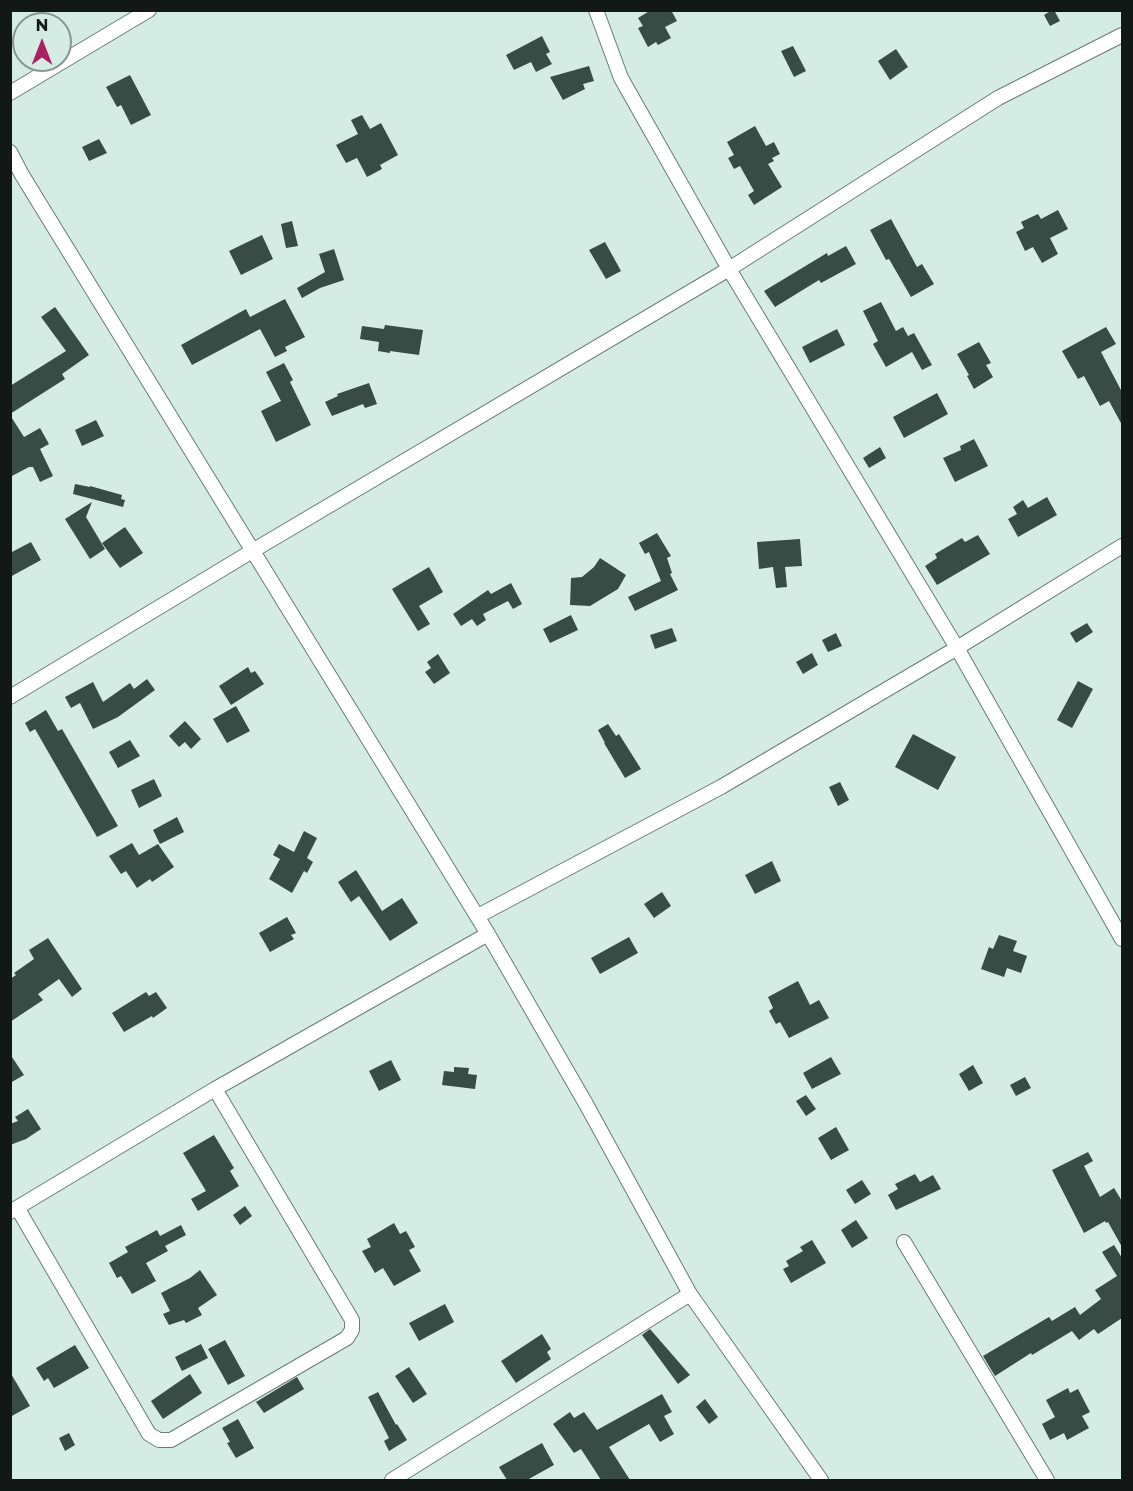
<!DOCTYPE html>
<html>
<head>
<meta charset="utf-8">
<style>
  body { margin:0 }
  #map { position:relative; width:1133px; height:1491px; overflow:hidden; background:#d5ece4; font-family:Montserrat,sans-serif }
  canvas { display:block }
  .frame { position:absolute; inset:0; border:12px solid #111816; pointer-events:none }
  .north { position:absolute; left:12px; top:12px; width:60px; height:60px; box-sizing:border-box; background:#d5ece4; border:2px solid #879792; border-radius:50%; rotate:0deg; font-size:16px; font-weight:700; line-height:24px; text-align:center; color:#111816 }
  .north::after { content:''; display:block; margin:auto; width:21px; height:27px; background:#ab2060; clip-path:polygon(50% 0,100% 100%,50% 72%,0 100%) }
</style>
</head>
<body>
<div id="map">
<canvas width="1133" height="1491"></canvas>
<div class="frame"></div>
<div class="north">N</div>
</div>
<script>
const g = document.querySelector('canvas').getContext('2d');
g.lineJoin = 'round';
function fillPath(path, color) { g.fillStyle = color; g.fill(path, 'evenodd'); }
const toPath = rows => new Path2D(rows.map(r => 'M' + r).join(''));
function trace(path, color, width, dash) { g.strokeStyle = color; g.lineWidth = width; g.lineCap = dash ? 'butt' : 'round'; g.setLineDash(dash || []); g.stroke(path); }
fillPath(toPath([
  [651,10,671,10,677,21,665,27,671,38,658,45,656,42,648,47,638,28,643,26,638,18],
  [1052,10,1054,10,1060,21,1050,26,1044,15],
  [542,36,550,52,546,54,552,64,536,72,531,62,514,70,506,55],
  [793,46,806,71,794,77,781,51],
  [896,49,908,67,890,80,878,61],
  [589,66,594,81,583,84,585,89,563,100,550,77],
  [130,75,151,115,131,125,121,105,117,107,106,87],
  [362,115,370,129,381,123,398,155,380,165,382,169,367,177,357,158,346,163,336,145,358,134,351,120],
  [755,126,766,146,774,142,780,154,772,158,774,161,768,164,782,187,754,205,748,195,754,191,740,166,734,169,728,158,734,155,727,142],
  [99,139,107,153,89,161,82,147],
  [1058,210,1068,229,1050,238,1058,254,1042,263,1033,247,1025,251,1016,232,1024,228,1021,222,1038,214,1041,219],
  [891,219,917,267,922,264,934,284,911,297,889,259,886,260,870,230],
  [292,221,298,246,286,248,281,224],
  [262,235,273,259,241,275,229,251],
  [605,242,621,271,606,279,589,250],
  [846,246,856,264,821,283,819,280,775,307,764,291,827,253,828,256],
  [334,249,344,280,320,288,302,298,297,288,325,272,319,254],
  [285,299,305,337,285,347,287,351,275,357,260,329,192,365,181,345,246,309,250,317],
  [881,302,896,331,903,327,908,336,914,333,932,365,922,370,912,352,886,367,873,344,878,341,863,311],
  [55,307,89,355,62,374,65,379,10,414,10,386,66,351,41,317],
  [385,325,423,330,419,355,390,351,390,353,378,351,379,342,360,339,362,326,384,329],
  [1106,327,1116,344,1101,352,1122,392,1122,425,1109,401,1100,406,1084,376,1078,379,1062,351],
  [837,329,845,345,810,363,802,347],
  [979,342,991,363,986,365,993,377,974,389,967,376,969,375,957,354],
  [284,363,293,380,290,382,311,425,276,442,261,411,281,401,266,372],
  [369,383,377,404,365,408,363,404,332,416,325,402,338,396,337,394],
  [937,393,948,414,904,438,893,417],
  [10,415,24,437,40,428,49,444,40,449,53,476,40,482,33,467,29,467,10,477],
  [96,420,104,436,82,446,75,430],
  [974,439,988,466,955,482,943,458,961,450,960,446],
  [880,447,886,458,869,468,863,458],
  [75,484,90,487,90,486,122,495,121,499,125,500,123,507,73,494],
  [1047,497,1057,515,1018,537,1008,519,1017,514,1013,507,1023,500,1028,508],
  [92,502,86,517,105,549,90,559,65,519],
  [125,527,143,553,120,568,102,543],
  [657,533,671,556,667,558,672,573,670,574,678,590,635,611,628,597,661,581,649,552,645,554,639,543],
  [978,535,990,554,937,585,925,566,937,558,935,554,962,538,965,542],
  [800,539,802,566,785,567,787,587,776,588,773,567,759,569,757,542],
  [31,542,41,560,10,577,10,553],
  [600,558,626,575,618,589,590,606,570,605,571,578,582,577,594,567],
  [429,567,443,592,419,606,430,624,418,631,392,589],
  [511,583,522,604,513,609,508,601,483,614,486,620,477,626,472,619,461,626,453,614,488,590,491,594],
  [571,615,578,630,550,643,543,629],
  [1087,623,1093,632,1076,643,1070,633],
  [672,628,677,641,655,649,650,635],
  [836,633,842,646,828,652,822,640],
  [812,653,818,665,803,674,796,662],
  [438,654,450,673,434,684,425,672,431,668,427,662],
  [248,667,251,673,255,671,264,684,231,705,219,686],
  [147,679,155,690,118,717,93,729,80,703,71,708,65,697,93,682,103,702,130,683,134,689],
  [1078,681,1093,689,1072,728,1057,720],
  [236,706,250,731,227,743,213,719],
  [46,710,58,731,62,729,118,826,97,837,35,729,30,732,25,723],
  [185,721,201,739,191,749,185,742,179,747,169,736],
  [608,724,616,736,619,734,641,769,625,778,604,743,605,743,598,730],
  [913,734,956,757,938,790,895,767],
  [130,740,140,756,118,768,109,752],
  [154,779,162,796,139,808,131,790],
  [840,782,849,800,838,806,829,787],
  [177,817,184,832,160,844,153,830],
  [304,831,317,838,307,858,313,862,307,873,304,871,292,893,269,879,280,859,273,855,279,844,294,852],
  [132,843,139,855,158,844,174,867,152,882,150,879,137,888,126,871,121,874,109,856],
  [772,861,781,881,755,894,745,875],
  [356,870,382,911,402,898,418,923,390,941,359,896,351,902,338,882],
  [662,892,671,906,654,918,644,904],
  [287,917,296,933,291,935,294,939,270,952,259,933],
  [999,935,1017,941,1013,951,1027,956,1021,973,1007,968,1004,977,981,969,989,947,993,949],
  [629,937,638,953,600,974,591,958],
  [48,938,82,989,72,997,59,979,38,994,43,1000,10,1022,10,979,16,975,14,973,34,959,29,950],
  [798,981,810,1005,819,1000,829,1018,789,1038,780,1022,776,1024,769,1011,773,1008,768,997],
  [146,992,149,996,156,992,167,1008,153,1018,152,1016,124,1032,112,1013],
  [10,1054,24,1075,10,1083],
  [831,1057,841,1074,812,1089,803,1073],
  [391,1060,401,1080,379,1091,369,1071],
  [973,1065,983,1083,969,1091,959,1074],
  [454,1067,469,1068,468,1074,477,1075,475,1089,442,1085,444,1071,454,1072],
  [1025,1077,1031,1088,1016,1096,1010,1085],
  [806,1095,816,1109,806,1116,796,1101],
  [28,1109,41,1129,26,1139,10,1145,10,1124,18,1121,15,1117],
  [836,1127,849,1150,831,1160,818,1138],
  [214,1135,234,1168,230,1171,239,1186,198,1211,191,1199,206,1191,183,1153],
  [1088,1152,1093,1161,1084,1166,1100,1197,1114,1188,1122,1201,1122,1247,1108,1222,1106,1223,1105,1221,1084,1233,1052,1170],
  [915,1174,920,1182,933,1175,941,1189,896,1210,888,1195,898,1189,895,1184],
  [862,1180,871,1194,855,1204,846,1190],
  [245,1206,252,1216,240,1225,233,1215],
  [856,1220,868,1238,852,1248,841,1230],
  [394,1223,400,1234,406,1231,415,1247,409,1250,421,1271,394,1286,383,1268,375,1273,362,1251,371,1247,367,1239],
  [181,1225,186,1235,165,1246,168,1251,146,1263,156,1281,132,1294,121,1276,117,1278,109,1263,128,1252,125,1247,157,1230,160,1236],
  [812,1240,826,1263,791,1283,783,1269,789,1266,786,1261,803,1251,800,1247],
  [1114,1245,1122,1258,1122,1318,1098,1334,1094,1329,1079,1340,1072,1331,1032,1355,1031,1353,995,1376,983,1356,1049,1317,1052,1321,1075,1307,1080,1315,1101,1299,1095,1290,1117,1276,1102,1252],
  [200,1270,217,1295,198,1308,202,1315,186,1323,184,1320,169,1325,163,1314,170,1311,161,1293,190,1278],
  [445,1304,454,1322,419,1341,409,1323],
  [650,1329,690,1375,678,1384,642,1335],
  [542,1334,551,1349,547,1352,551,1359,516,1383,501,1361],
  [225,1340,245,1376,228,1385,208,1349],
  [201,1344,208,1358,182,1371,175,1357],
  [75,1345,89,1368,54,1388,48,1378,44,1381,36,1368],
  [409,1367,427,1394,413,1403,395,1376],
  [10,1372,30,1406,10,1417],
  [190,1374,202,1393,163,1419,151,1401],
  [297,1377,304,1389,264,1413,256,1402],
  [1068,1388,1070,1393,1078,1389,1090,1412,1082,1416,1089,1428,1067,1440,1064,1433,1050,1440,1042,1424,1055,1417,1046,1400],
  [378,1392,396,1425,397,1424,407,1440,389,1451,384,1441,389,1438,368,1397],
  [662,1394,672,1412,664,1416,674,1434,660,1442,649,1424,609,1447,630,1480,601,1480,581,1449,574,1453,553,1424,570,1412,574,1418,584,1412,597,1430],
  [705,1399,718,1417,709,1424,696,1407],
  [238,1419,254,1448,236,1458,227,1443,230,1442,222,1428],
  [69,1433,75,1445,65,1451,59,1438],
  [542,1443,554,1465,527,1480,507,1480,499,1467]
]), '#384b45');
const minor = toPath([
  [596,10,621,78,729,269,957,648,1122,939],
  [10,93,149,10],
  [10,152,22,175,488,934,586,1104,690,1294,821,1480],
  [10,697,254,550,729,269,998,98,1122,35],
  [478,916,721,787,957,648,1122,546],
  [18,1209,149,1434,159,1440,171,1440,347,1338,352,1330,352,1320,215,1089],
  [10,1212,215,1089,488,934],
  [904,1242,1047,1480],
  [392,1480,690,1294]
]);
trace(minor, '#687c75', 16);
trace(minor, '#fff', 14);
</script>
</body>
</html>
